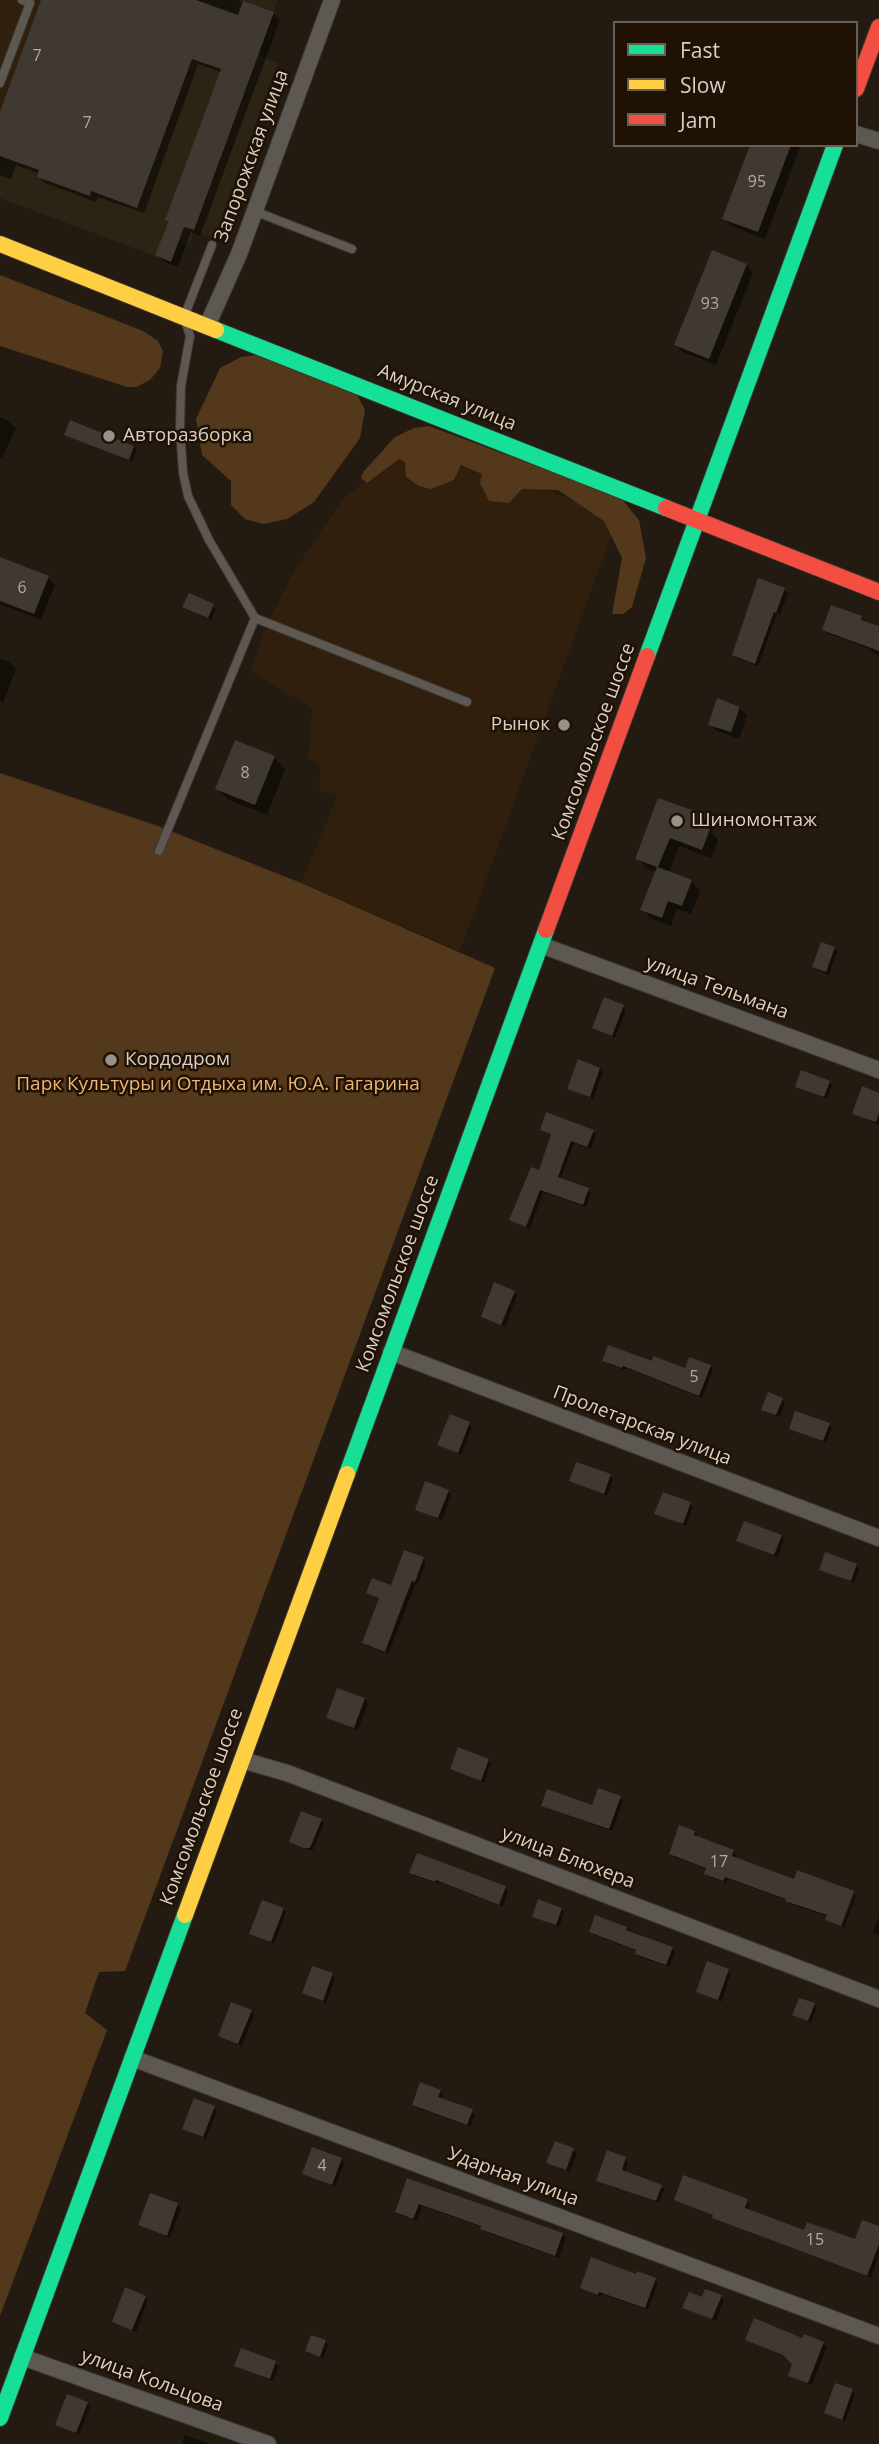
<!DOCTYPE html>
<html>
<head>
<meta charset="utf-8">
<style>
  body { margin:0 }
  #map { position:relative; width:879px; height:2444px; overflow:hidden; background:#231b12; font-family:"Open Sans",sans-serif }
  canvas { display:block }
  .legend { position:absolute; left:613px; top:21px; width:245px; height:126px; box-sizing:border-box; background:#1f1204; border:2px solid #695e52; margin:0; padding:9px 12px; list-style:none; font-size:21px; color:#d9cfc6 }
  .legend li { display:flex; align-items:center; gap:14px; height:35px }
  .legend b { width:35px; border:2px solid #695e52 }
</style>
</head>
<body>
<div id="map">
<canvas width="879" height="2444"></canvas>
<ul class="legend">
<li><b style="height:9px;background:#16e098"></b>Fast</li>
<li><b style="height:9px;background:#ffcf43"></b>Slow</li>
<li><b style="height:9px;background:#f24e42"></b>Jam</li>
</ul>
</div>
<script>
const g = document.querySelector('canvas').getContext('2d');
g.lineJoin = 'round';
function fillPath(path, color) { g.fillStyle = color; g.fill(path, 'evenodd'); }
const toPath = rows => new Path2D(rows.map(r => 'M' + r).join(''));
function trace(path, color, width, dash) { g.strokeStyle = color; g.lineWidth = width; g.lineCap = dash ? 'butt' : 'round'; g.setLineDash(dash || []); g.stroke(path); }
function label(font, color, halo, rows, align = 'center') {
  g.font = font + ' "Open Sans",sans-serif'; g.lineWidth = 5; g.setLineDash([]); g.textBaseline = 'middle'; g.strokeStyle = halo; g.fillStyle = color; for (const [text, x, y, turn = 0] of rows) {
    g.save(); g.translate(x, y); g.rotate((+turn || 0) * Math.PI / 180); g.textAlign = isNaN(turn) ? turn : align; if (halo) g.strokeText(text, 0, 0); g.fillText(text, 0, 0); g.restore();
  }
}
fillPath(toPath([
  [0,0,41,0,0,112],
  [417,440,618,517,460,951,301,883,337,797,319,790,321,765,308,759,312,708,251,672,267,624,295,569,344,498]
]), '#311f0d');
fillPath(toPath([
  [41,0,278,0,258,54,278,63,214,238,194,231,189,245,179,241,171,262,0,198,0,111]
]), '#2b2314');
fillPath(toPath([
  [0,275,143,331,158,341,163,351,160,368,150,380,136,387,127,387,0,346],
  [257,355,356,392,365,410,360,438,314,502,287,519,263,524,245,519,231,505,231,481,202,455,196,419,220,368,241,357],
  [429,426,620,497,639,520,646,558,632,607,623,614,612,614,622,558,604,521,558,490,522,489,509,503,489,501,480,483,482,474,461,465,454,480,431,489,419,486,406,477,405,462,399,459,367,483,361,478,364,471,395,437,414,428],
  [0,773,158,826,301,883,495,968,125,1971,99,1972,85,2013,107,2030,0,2316]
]), '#53381b');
fillPath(toPath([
  [43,0,237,0,273,13,280,20,200,236,191,232,178,267,164,262,157,255,170,222,168,220,221,72,198,64,144,213,98,197,96,202,45,183,39,176,40,174,16,165,11,179,0,175,0,117],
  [752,145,801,145,765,239,731,226,724,218],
  [746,265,753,273,716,365,683,352,676,345],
  [0,417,8,421,16,428,2,458,0,457],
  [66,434,133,447,137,450,132,462],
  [0,559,48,578,55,585,41,620,0,604],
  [784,590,788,593,780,615,777,614,758,666,737,658,734,655],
  [213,606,216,609,211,620,185,607],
  [861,618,864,623,879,628,879,655,873,653,870,649,827,633,824,630],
  [0,659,9,662,16,669,3,703,0,701],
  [739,708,747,715,739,739,717,731,710,724],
  [274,757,285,769,267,815,229,800,217,789],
  [659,800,705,817,715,826,712,833,718,840,711,858,679,846,669,873,691,881,700,890,691,914,677,909,671,926,652,919,642,910,657,872,647,868,637,858],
  [834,949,837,952,829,975,817,970,814,967],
  [623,1007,626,1010,615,1038,594,1027],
  [600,1069,603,1072,593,1099,569,1088],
  [829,1082,832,1085,827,1099,797,1086],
  [879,1094,879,1125,854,1113],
  [542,1129,593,1131,596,1134,591,1149,574,1143,560,1180,591,1193,586,1207,543,1192,530,1229,511,1220,540,1172,553,1135],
  [514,1292,517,1295,505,1327,483,1316],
  [604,1361,653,1363,686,1370,710,1366,713,1370,702,1398,626,1368,625,1370,608,1364],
  [782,1399,785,1402,780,1417,763,1409],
  [469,1424,472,1427,461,1455,439,1445],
  [829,1425,832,1428,826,1443,791,1428],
  [610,1476,613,1479,607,1496,571,1481],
  [448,1491,451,1495,442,1520,417,1509],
  [690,1504,693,1507,686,1526,657,1514],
  [781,1536,784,1539,778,1557,738,1540],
  [423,1559,426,1562,418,1584,416,1583,388,1654,367,1646,364,1643,380,1599,369,1593,392,1587],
  [856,1565,859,1569,854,1583,821,1569],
  [364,1699,368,1703,358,1730,328,1718],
  [488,1760,491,1763,484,1783,452,1769],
  [620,1798,623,1801,612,1831,546,1808,543,1805,593,1807],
  [321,1820,324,1823,313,1850,309,1850,291,1841],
  [694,1832,698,1835,696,1838,733,1852,736,1855,735,1859,795,1881,851,1892,839,1926,830,1922,828,1917,791,1904,787,1900,728,1879,726,1883,709,1877,706,1874,707,1869,674,1857,671,1854],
  [411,1873,505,1888,508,1891,503,1907,439,1882,439,1884,415,1876],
  [854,1894,856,1896,844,1928,842,1927],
  [283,1909,286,1912,274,1944,251,1934],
  [561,1909,564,1912,559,1927,534,1916],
  [878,1918,879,1918,879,1936,873,1932],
  [626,1928,672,1949,675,1952,670,1967,640,1957,637,1954,637,1951,594,1935,591,1932],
  [728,1971,731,1974,721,2002,698,1991],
  [332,1975,335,1978,326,2003,304,1993],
  [814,2005,817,2008,811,2023,794,2014],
  [251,2011,254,2015,242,2046,220,2036],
  [440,2091,443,2095,441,2099,475,2114,471,2127,417,2108,414,2104],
  [214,2108,217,2111,206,2139,184,2129],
  [556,2143,577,2153,570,2172,548,2163],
  [341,2159,344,2163,335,2187,304,2173],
  [625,2159,628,2162,624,2173,664,2189,659,2203,619,2188,618,2190,598,2180],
  [408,2181,563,2235,566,2238,559,2258,485,2232,482,2227,422,2206,417,2221,400,2215,397,2212],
  [676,2200,747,2201,750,2204,747,2211,805,2232,856,2241,879,2228,879,2255,871,2278,717,2220,715,2216],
  [177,2205,181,2208,170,2238,140,2225],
  [637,2276,655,2280,658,2283,648,2310,602,2294,601,2297,582,2288],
  [145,2297,148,2300,136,2332,114,2321],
  [721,2297,724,2300,716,2321,684,2307,703,2299],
  [747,2339,803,2340,823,2344,827,2347,812,2385,790,2375,794,2364,789,2358],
  [325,2341,328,2345,323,2359,307,2351],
  [275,2363,279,2366,273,2381,236,2365],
  [852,2391,855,2394,845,2422,826,2413],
  [87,2404,90,2407,79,2435,57,2424],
  [185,2435,208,2443,209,2444,182,2444]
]), '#0007');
fillPath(toPath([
  [41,0,196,0,238,15,243,1,274,12,194,230,184,227,171,262,155,255,169,221,165,220,221,69,192,59,137,208,91,191,90,196,37,177,39,170,0,156,0,112],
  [750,145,791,145,758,232,722,219],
  [712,250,747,264,709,359,674,345],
  [70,420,134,446,129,460,64,435],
  [0,557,49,576,34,614,0,601],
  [758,578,785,588,776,613,774,612,755,664,732,655],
  [189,593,214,604,208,618,182,607],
  [831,605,862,616,861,620,879,626,879,651,822,630],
  [717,698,740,707,731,732,708,725],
  [235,740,275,756,255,805,215,789],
  [658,798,706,815,702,826,710,829,702,850,670,838,658,867,692,880,682,906,668,901,662,918,640,910,657,867,635,859],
  [821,942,835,947,826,972,812,967],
  [604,997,624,1005,612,1036,592,1028],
  [578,1059,600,1068,590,1097,567,1089],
  [801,1070,830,1081,824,1097,795,1087],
  [862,1086,879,1093,879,1113,876,1122,852,1114],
  [546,1112,594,1130,587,1147,571,1141,558,1177,589,1188,583,1205,540,1190,526,1227,509,1220,531,1167,539,1170,551,1134,540,1130],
  [494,1282,515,1291,501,1325,481,1317],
  [608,1345,652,1361,653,1356,685,1368,689,1357,711,1365,699,1396,623,1366,622,1368,602,1361],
  [768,1392,783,1398,776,1415,761,1410],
  [795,1411,830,1423,823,1441,789,1429],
  [450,1414,470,1422,458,1453,437,1445],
  [576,1462,611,1474,604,1494,569,1481],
  [425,1481,449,1490,438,1518,415,1510],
  [663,1492,691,1502,683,1524,654,1514],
  [744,1521,782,1535,774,1555,736,1541],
  [404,1550,424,1557,415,1582,412,1581,402,1606,385,1652,362,1643,379,1598,366,1593,372,1578,391,1585],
  [825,1552,857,1564,851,1581,819,1570],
  [337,1688,365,1698,354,1728,326,1718],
  [458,1747,489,1759,481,1781,450,1769],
  [598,1788,621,1796,609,1829,541,1806,547,1789,592,1805],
  [301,1811,322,1819,310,1848,304,1848,289,1842],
  [679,1825,695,1831,694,1835,734,1850,732,1856,794,1879,797,1870,854,1891,841,1926,825,1920,827,1915,785,1901,786,1899,725,1877,723,1881,704,1874,706,1868,669,1854],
  [417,1853,506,1886,499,1905,436,1880,435,1882,409,1873],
  [538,1899,562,1908,556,1925,532,1917],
  [262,1900,284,1908,271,1942,249,1934],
  [595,1915,627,1927,626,1930,673,1947,666,1965,635,1954,636,1950,589,1932],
  [707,1961,729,1969,718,2000,696,1992],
  [312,1966,333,1973,323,2001,302,1993],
  [799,1998,815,2003,808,2021,792,2015],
  [231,2002,252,2010,238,2044,218,2036],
  [420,2082,441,2090,438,2097,473,2109,467,2125,412,2105],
  [194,2098,215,2106,203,2137,182,2129],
  [555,2141,574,2148,566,2170,546,2163],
  [312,2147,342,2158,332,2185,302,2174],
  [607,2150,626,2157,622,2170,662,2185,656,2201,596,2181],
  [683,2175,748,2199,745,2208,804,2230,807,2222,855,2239,862,2220,879,2226,879,2244,867,2276,712,2218,713,2215,674,2200],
  [407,2178,563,2233,555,2256,480,2229,481,2226,419,2204,413,2219,395,2212],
  [150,2193,178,2203,167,2236,138,2225],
  [591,2257,636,2274,637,2271,656,2278,645,2308,599,2292,598,2295,580,2288],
  [125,2287,146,2296,132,2330,112,2322],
  [705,2289,722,2295,712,2319,682,2308,689,2292,702,2297],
  [754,2318,802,2338,804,2334,824,2342,808,2383,788,2376,792,2364,783,2355,745,2340],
  [311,2335,326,2340,320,2357,305,2351],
  [241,2348,276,2361,270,2379,234,2366],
  [835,2383,853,2389,842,2420,824,2413],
  [67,2394,88,2402,76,2433,55,2425]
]), '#3f3932');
const lane = toPath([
  [0,83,30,3,22,0],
  [254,211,352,249],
  [212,245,184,317,190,336,181,386,180,428,183,473,188,496,209,540,255,618,467,702],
  [159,851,255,618]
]);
const street = toPath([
  [856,134,879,141],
  [207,326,239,254,332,0],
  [541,945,879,1070],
  [391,1352,879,1538],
  [242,1760,287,1773,879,1999],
  [132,2058,879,2336],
  [22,2357,268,2444]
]);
const fast = toPath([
  [216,330,666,508],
  [647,656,835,145],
  [347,1474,546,930],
  [0,2418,185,1915]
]);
const slow = toPath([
  [0,244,216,330],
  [185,1915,347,1474]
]);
const jam = toPath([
  [856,89,879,27],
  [666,508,879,592],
  [546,930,647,656]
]);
trace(lane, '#3d3630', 10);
trace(street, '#3d3630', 18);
trace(fast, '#3d3630', 18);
trace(slow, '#3d3630', 18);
trace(jam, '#3d3630', 18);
trace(lane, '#5e5853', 8);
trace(street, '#5e5853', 16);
trace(fast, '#16e098', 16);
trace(slow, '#ffcf43', 16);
trace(jam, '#f24e42', 16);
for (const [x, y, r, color] of [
  [109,436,7,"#999087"],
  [564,725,7,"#999087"],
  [677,821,7,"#999087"],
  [111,1060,7,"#999087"]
]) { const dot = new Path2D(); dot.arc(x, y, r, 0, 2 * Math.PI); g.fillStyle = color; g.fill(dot); trace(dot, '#1f1204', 2.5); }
label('16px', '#b2aaa1', null, [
  ["7",37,56],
  ["7",87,123],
  ["95",757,182],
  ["93",710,304],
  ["6",22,588],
  ["8",245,773],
  ["5",694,1377],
  ["17",719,1862],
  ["4",322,2166],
  ["15",815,2240]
]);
label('19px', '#d9cfc6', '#1f1204', [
  ["Запорожская улица",252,156,-70],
  ["Амурская улица",447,398,22],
  ["Комсомольское шоссе",594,742,-70],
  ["улица Тельмана",717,988,20],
  ["Комсомольское шоссе",398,1274,-70],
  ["Пролетарская улица",642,1426,21],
  ["Комсомольское шоссе",202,1807,-70],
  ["улица Блюхера",568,1858,21],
  ["Ударная улица",513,2177,20],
  ["улица Кольцова",152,2381,20]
]);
label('19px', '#d9cfc6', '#1f1204', [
  ["Авторазборка",123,436],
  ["Рынок",550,725,"right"],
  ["Шиномонтаж",691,821],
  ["Кордодром",125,1060]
], 'left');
label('19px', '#f1b371', '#1f1204', [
  ["Парк Культуры и Отдыха им. Ю.А. Гагарина",218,1085]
]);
</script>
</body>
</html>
